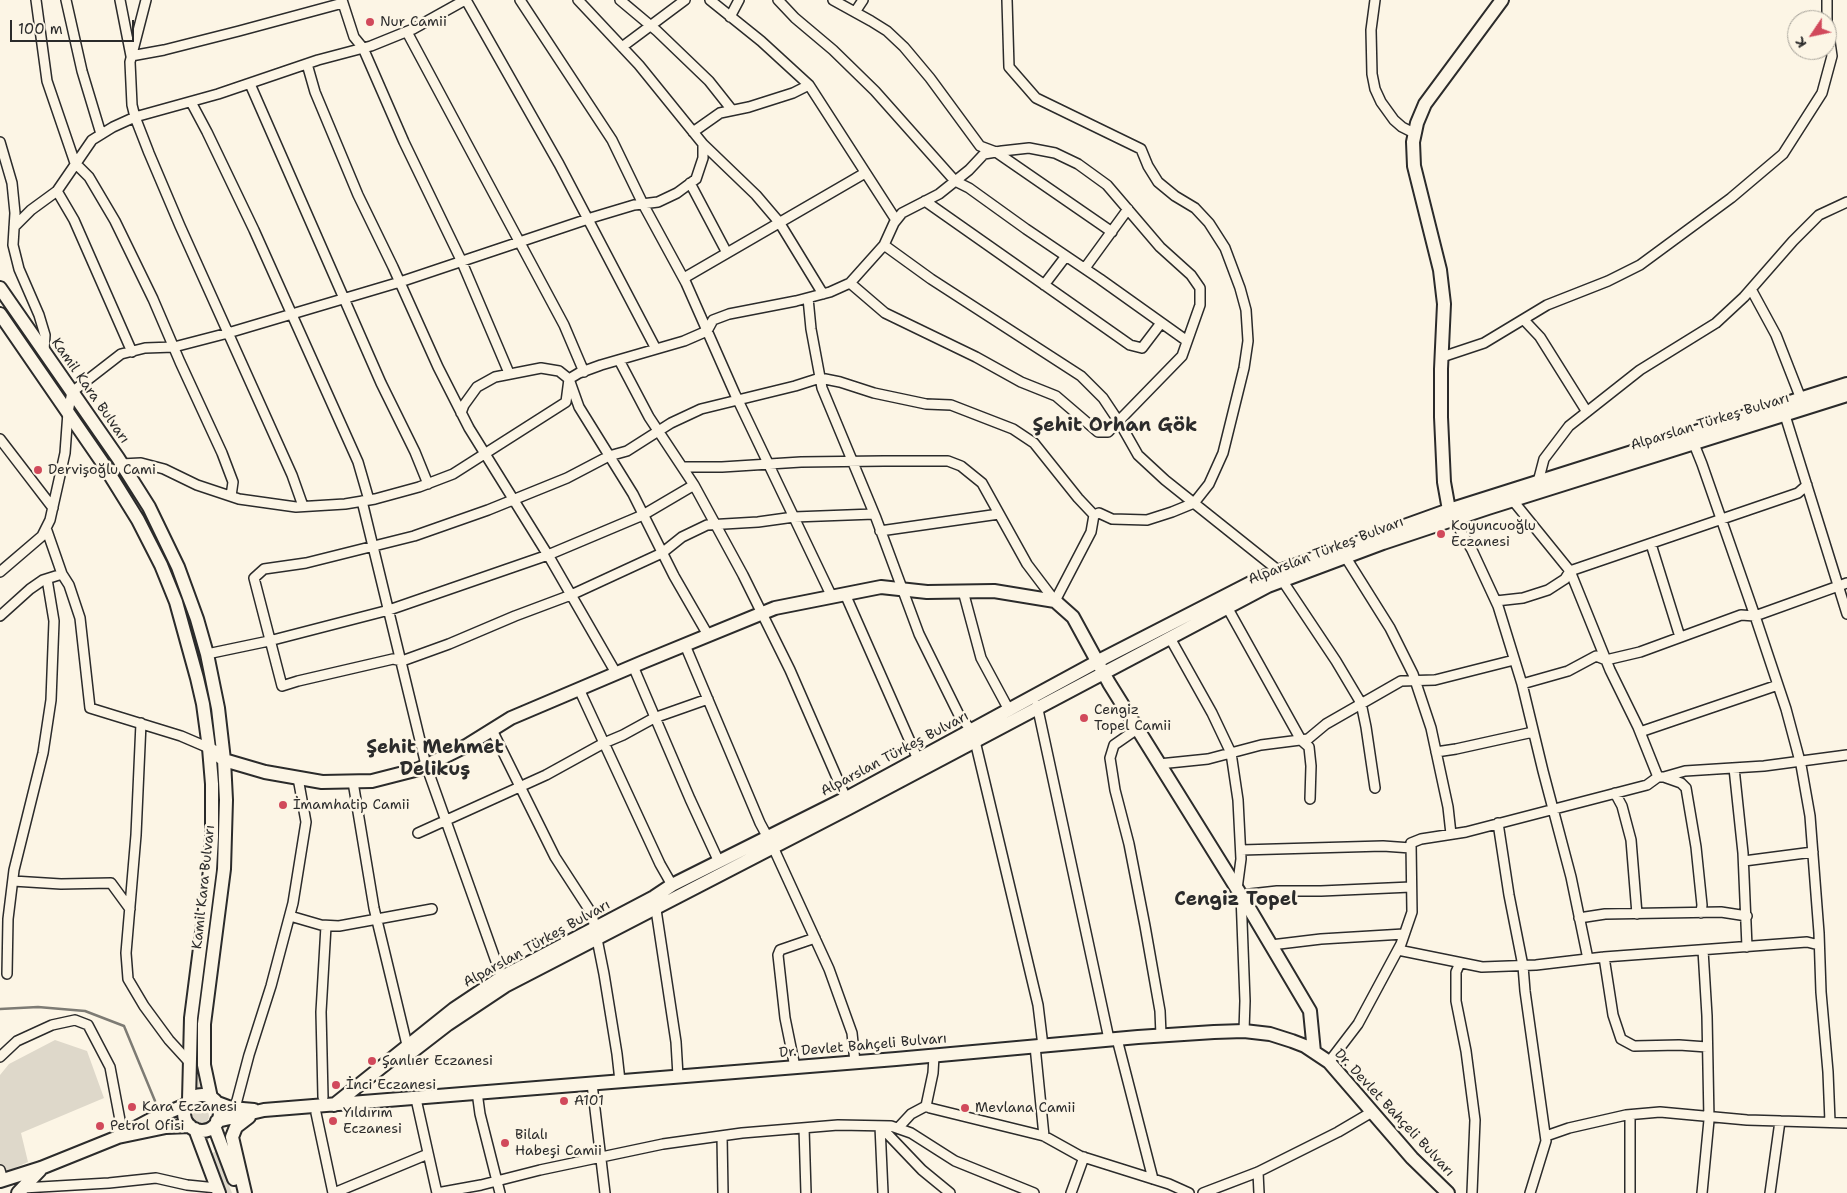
<!DOCTYPE html>
<html>
<head>
<meta charset="utf-8">
<style>
  body { margin:0 }
  #map { position:relative; width:1847px; height:1193px; overflow:hidden; background:#fcf5e5; font-family:"Shantell Sans",sans-serif }
  canvas { display:block }
  .north { position:absolute; left:1787px; top:10px; width:50px; height:50px; box-sizing:border-box; background:#fcf5e5; border:1px solid #a8a49b; border-radius:50%; rotate:236deg; font-size:14px; font-weight:700; line-height:20px; text-align:center; color:#2b2b2b }
  .north::after { content:''; display:block; margin:auto; width:18px; height:22px; background:#d1495b; clip-path:polygon(50% 0,100% 100%,50% 72%,0 100%) }
  .scale { position:absolute; left:10px; top:20px; width:124px; height:22px; box-sizing:border-box; border:2px solid #2b2b2b; border-top:0; padding-left:6px; font-size:15px; line-height:18px; white-space:nowrap; color:#2b2b2b; -webkit-text-stroke:4px #fcf5e5; paint-order:stroke }
</style>
</head>
<body>
<div id="map">
<canvas width="1847" height="1193"></canvas>
<div class="north">K</div>
<div class="scale">100 m</div>
</div>
<script>
const g = document.querySelector('canvas').getContext('2d');
g.lineJoin = 'round';
function fillPath(path, color) { g.fillStyle = color; g.fill(path, 'evenodd'); }
const toPath = rows => new Path2D(rows.map(r => 'M' + r).join(''));
function trace(path, color, width, dash) { g.strokeStyle = color; g.lineWidth = width; g.lineCap = dash ? 'butt' : 'round'; g.setLineDash(dash || []); g.stroke(path); }
function label(font, color, halo, rows, align = 'center') {
  g.font = font + ' "Shantell Sans",sans-serif'; g.lineWidth = 5; g.setLineDash([]); g.textBaseline = 'middle'; g.strokeStyle = halo; g.fillStyle = color; for (const [text, x, y, turn = 0] of rows) {
    g.save(); g.translate(x, y); g.rotate((+turn || 0) * Math.PI / 180); g.textAlign = isNaN(turn) ? turn : align; if (halo) g.strokeText(text, 0, 0); g.fillText(text, 0, 0); g.restore();
  }
}
fillPath(toPath([
  [0,298,60,385,58,386,0,302],
  [91,429,148,518,169,562,191,618,205,669,214,720,212,720,195,641,186,612,165,557,140,509,89,431],
  [218,776,219,776,221,845,198,1041,199,1083,201,1091,197,1092,197,1020,218,852,219,820],
  [55,1040,87,1051,104,1098,21,1133,28,1162,3,1173,0,1163,0,1075,9,1064],
  '193 1116a8 8 0 1 1 16 0a8 8 0 1 1-16 0Z',
  [216,1151,232,1193,226,1193,211,1154]
]), '#ded8ca');
trace(toPath([
  [0,1009,38,1007,85,1011,124,1026,155,1101]
]), '#7d7b74', 2.5);
const street = toPath([
  [36,0,47,81,75,163,89,177,115,221,153,299,180,362,222,453,233,482,231,496],
  [66,0,82,71,101,134],
  [120,0,131,56,164,50,239,31,343,3],
  [146,0,130,62,132,105,135,117,149,153,180,226,292,475,303,506],
  [342,0,354,37,363,48,404,142,461,260,509,373],
  [466,0,559,164,656,349],
  [520,0,612,140,643,204,686,283,735,394,832,597],
  [620,0,657,31,709,81,732,110],
  [710,0,761,41,809,85,896,220],
  [778,0,795,18,833,50,875,91,955,181,969,188,1026,229,1100,279,1187,341],
  [833,0,871,21,887,31,904,47,930,78,980,146,996,152,1112,232],
  [1375,0,1371,30,1372,74,1375,89,1381,102,1394,120,1402,127,1414,133],
  [855,12,863,0],
  [730,17,739,0],
  [1827,20,1827,0],
  [407,32,564,325,584,372],
  [622,47,685,0],
  [307,64,315,92,358,195,393,267,438,367,469,428,551,560,616,673],
  [250,84,381,383,415,452,428,484],
  [191,102,207,132,254,230,358,462,369,500],
  [693,132,720,113,749,107,793,93,809,85],
  [0,142,12,183,15,213,13,245,19,269,39,315,45,335,44,351],
  [703,144,756,195,779,222,823,294],
  [690,183,727,253],
  [57,191,74,220,132,352],
  [925,201,1130,345,1142,348,1161,323],
  [14,227,31,210,57,191,92,140,113,127,135,117,218,94,318,60,371,46,413,29,465,0],
  [884,245,931,279,1081,376,1103,398,1121,425,1138,455,1165,480,1279,571],
  [1085,268,1128,209],
  [684,278,865,173],
  [1044,285,1066,256],
  [1751,289,1776,335,1801,399],
  [808,298,811,329,822,388,876,518,919,634,959,715,971,730,975,741,1038,1005,1043,1046],
  [1524,320,1540,337,1587,412],
  [1442,357,1484,343,1547,305,1608,281,1640,265,1731,198,1783,154,1822,93,1832,56,1827,21],
  [619,360,649,417,694,485,743,575,790,670,848,803],
  [1783,409,1847,614],
  [461,413,464,405,477,387,495,377,541,368,559,371,569,379,579,407,633,494,674,576,708,635],
  [0,439,53,508],
  [1692,439,1702,464,1755,616,1786,709,1801,765,1810,816,1819,933,1821,992,1828,1072,1830,1122],
  [121,464,141,463,164,469,197,485,239,499,296,507,345,504,375,499,419,487,453,474,566,402,569,379,579,373,601,365,684,341,707,331,713,320,729,314,796,301,830,292,850,283,884,245,894,223,902,213,939,194,969,170,984,154,1002,151,1029,148,1055,153,1078,164,1107,185,1160,247,1191,275,1200,288,1200,305,1182,356,1108,432,1098,432,1056,396,1021,382,976,357,885,313,850,283],
  [682,467,722,467,801,462,884,461,948,461,961,466,982,483,1027,564,1055,601,1091,532,1094,515,1099,513,1112,519,1147,520,1172,512,1194,503,1209,484,1223,453,1244,368,1248,341,1246,310,1240,288,1225,248,1209,223,1195,208,1175,196,1158,182,1148,166,1141,149,1036,98,1009,67,1007,0],
  [1538,482,1544,459,1569,426,1640,370,1716,323,1744,297,1793,241,1819,215,1847,202],
  [1510,497,1570,571,1610,670,1638,727,1658,777,1664,777,1681,783,1686,788,1696,847,1702,905,1701,913],
  [362,501,426,765,503,981],
  [874,514,794,517,758,522,707,525,682,537,662,553,571,595,515,616,449,644,402,661,393,659,298,681,282,686,254,578,264,569,306,563,414,536,488,510,567,478,609,456,627,451,671,423,701,409,795,386,820,378,840,382,874,393,926,404,951,405,1013,429,1034,443,1078,498,1094,515],
  [1451,515,1472,550,1498,606,1522,684,1543,771,1571,877,1588,959],
  [46,528,62,574,69,585,80,618,90,708,181,736,209,748],
  [880,531,999,514],
  [1651,544,1680,637],
  [1343,553,1390,628,1413,674,1431,728,1448,807,1451,834],
  [0,572,42,536,50,520,65,453,68,412,72,392,121,354,145,348,174,347,228,333,400,282,594,217,634,205,658,202,677,193,696,179,703,158,703,144,639,65,578,0],
  [1282,580,1336,661,1361,703,1366,727,1375,788],
  [963,591,981,658,1009,710],
  [845,594,920,764],
  [1496,601,1523,598,1548,590,1565,579,1570,571,1798,493,1807,485],
  [1227,607,1301,740,1309,747,1311,766,1310,799],
  [0,616,30,589,43,580,62,574],
  [1170,638,1212,713,1231,753,1238,800,1241,859,1237,889],
  [685,645,760,823,773,847,829,969,852,1033,855,1062],
  [207,654,269,641,389,610,548,555,643,515,694,485],
  [633,666,690,799,719,862],
  [1522,684,1568,671,1596,656,1606,660,1640,652,1741,615,1755,616,1847,583],
  [579,689,660,864,672,885],
  [1037,705,1109,1039],
  [141,723,136,835,126,953,128,979,144,1006,169,1040,190,1063],
  [1137,729,1114,745,1110,758,1115,790,1129,844,1145,926,1160,1011,1161,1035],
  [492,730,555,857,592,914,604,974,617,1054,620,1081],
  [1640,732,1778,685],
  [1436,752,1456,749,1533,732],
  [1159,764,1208,759,1261,745,1308,739,1326,724,1401,681,1435,680,1514,660],
  [1734,768,1743,853,1747,947],
  [1664,777,1685,771,1764,766,1847,755],
  [353,782,374,908,408,1049],
  [1615,793,1622,806,1631,840,1637,914],
  [1498,823,1509,895,1523,966,1525,991,1546,1141,1530,1193],
  [418,833,546,775,604,743,623,735,654,718,708,699],
  [1241,850,1383,846,1411,848],
  [1744,861,1813,852],
  [13,881,61,884,111,883,130,909],
  [655,903,676,1042,678,1076],
  [290,916,321,925,339,926,432,909],
  [1579,918,1605,914,1721,912,1747,916],
  [1271,945,1321,939,1404,934],
  [1398,950,1482,967,1536,965,1604,957,1807,942,1819,945],
  [1604,957,1613,1015,1621,1039,1634,1046,1679,1045,1707,1047],
  [1460,963,1456,972,1456,1001,1466,1051,1475,1120,1472,1193],
  [7,974,8,919,14,870,43,753,51,700,54,621,47,579],
  [1244,1031,1245,1001,1241,895,1277,891,1321,891,1411,887],
  [1117,1039,1153,1179],
  [1035,1046,1044,1136],
  [0,1057,17,1041,52,1025,75,1020,88,1025,110,1067,120,1120,118,1137],
  [1329,1062,1358,1024,1401,944,1412,912,1411,843,1421,839,1466,832,1647,785,1658,777],
  [795,1067,785,1018,778,955,780,950,815,938],
  [592,1084,605,1193],
  [477,1092,480,1114,500,1193],
  [323,1097,321,1012,326,926],
  [416,1099,437,1193],
  [926,1106,930,1108,1044,1136,1080,1156,1169,1184,1189,1193],
  [235,1108,249,1055,271,986,293,903,306,822,298,778],
  [316,1113,333,1193],
  [1630,1115,1630,1193],
  [880,1126,922,1170,950,1193],
  [880,1126,883,1193],
  [804,1128,806,1193],
  [898,1128,911,1114,926,1106,933,1073,934,1056],
  [722,1136,723,1193],
  [1546,1136,1569,1128,1626,1115,1660,1112,1747,1120,1847,1123],
  [0,1170,3,1180],
  [1258,1172,1259,1193],
  [23,1188,109,1183,156,1178,187,1185,217,1188],
  [334,1193,428,1154],
  [437,1193,481,1185,540,1170,663,1144,742,1133,838,1125,891,1126,911,1133,955,1161,1034,1193],
  [1071,1193,1084,1157],
  [1203,1193,1258,1172,1338,1132,1372,1112],
  [1702,1193,1709,1120,1707,1016,1703,950],
  [1770,1193,1780,1121]
]);
const secondary = toPath([
  [0,288,118,458,149,507,178,567,197,619,207,654,218,708,224,760,226,800,224,869,204,1024,204,1065,211,1098],
  [0,314,102,462,138,520,161,565,176,602,197,678,203,704,209,748,212,784,212,837,210,870,191,1018,189,1100],
  [1449,510,1444,482,1441,417,1441,369,1444,304,1440,270,1414,166,1413,142,1417,123,1425,104,1502,0],
  [209,748,224,760,265,772,322,782,372,781,419,769,466,746,511,718,643,662,775,608,881,587,927,592,994,591,1055,601,1073,617,1109,683,1249,908,1310,1011,1314,1052],
  [404,1058,448,1024,505,986,849,808,1268,586,1383,543,1488,508,1847,395],
  '184 1113a18 18 0 1 1 36 0a18 18 0 1 1-36 0Z',
  [215,1102,231,1108,254,1110],
  [186,1105,150,1120,118,1137,166,1127,190,1126],
  [334,1105,454,1009,502,977,654,897,672,885,852,795,1104,658,1260,578,1449,510,1847,384],
  [217,1121,264,1110,896,1059,1138,1037,1214,1032,1244,1031,1270,1034,1292,1041,1305,1046,1329,1062,1412,1158,1448,1193],
  [214,1126,234,1179],
  [195,1129,219,1193],
  [0,1181,41,1168,118,1137],
  [18,1193,40,1170],
  [245,1193,232,1137,236,1127,249,1117]
]);
trace(street, '#2b2b2b', 12);
trace(secondary, '#2b2b2b', 16);
trace(street, '#fcf5e5', 9);
trace(secondary, '#fcf5e5', 12);
for (const [x, y, r, color] of [
  [370,22,5,"#d1495b"],
  [38,470,5,"#d1495b"],
  [1441,534,5,"#d1495b"],
  [1084,718,5,"#d1495b"],
  [283,805,5,"#d1495b"],
  [372,1061,5,"#d1495b"],
  [336,1085,5,"#d1495b"],
  [564,1101,5,"#d1495b"],
  [132,1107,5,"#d1495b"],
  [965,1108,5,"#d1495b"],
  [333,1121,5,"#d1495b"],
  [100,1126,5,"#d1495b"],
  [505,1143,5,"#d1495b"]
]) { const dot = new Path2D(); dot.arc(x, y, r, 0, 2 * Math.PI); g.fillStyle = color; g.fill(dot); trace(dot, '#fcf5e5', 2); }
label('14px', '#2b2b2b', '#fcf5e5', [
  ["Nur Camii",380,22],
  ["Dervişoğlu Cami",48,470],
  ["Koyuncuoğlu",1451,526],
  ["Eczanesi",1451,542],
  ["Cengiz",1094,710],
  ["Topel Camii",1094,726],
  ["İmamhatip Camii",293,805],
  ["Şanlıer Eczanesi",382,1061],
  ["İnci Eczanesi",346,1085],
  ["A101",574,1101],
  ["Kara Eczanesi",142,1107],
  ["Mevlana Camii",975,1108],
  ["Yıldırım",343,1113],
  ["Eczanesi",343,1129],
  ["Petrol Ofisi",110,1126],
  ["Bilalı",515,1135],
  ["Habeşi Camii",515,1151]
], 'left');
label('14px', '#2b2b2b', '#fcf5e5', [
  ["Kamil Kara Bulvarı",90,391,55],
  ["Alparslan Türkeş Bulvarı",1710,422,-17],
  ["Alparslan Türkeş Bulvarı",1326,551,-21],
  ["Alparslan Türkeş Bulvarı",895,754,-28],
  ["Kamil Kara Bulvarı",204,887,-84],
  ["Alparslan Türkeş Bulvarı",537,944,-29],
  ["Dr. Devlet Bahçeli Bulvarı",863,1046,-5],
  ["Dr. Devlet Bahçeli Bulvarı",1394,1113,47]
]);
label('bold 19px', '#2b2b2b', '#fcf5e5', [
  ["Şehit Orhan Gök",1115,426],
  ["Şehit Mehmet",435,748],
  ["Delikuş",435,770],
  ["Cengiz Topel",1236,900]
]);
</script>
</body>
</html>
